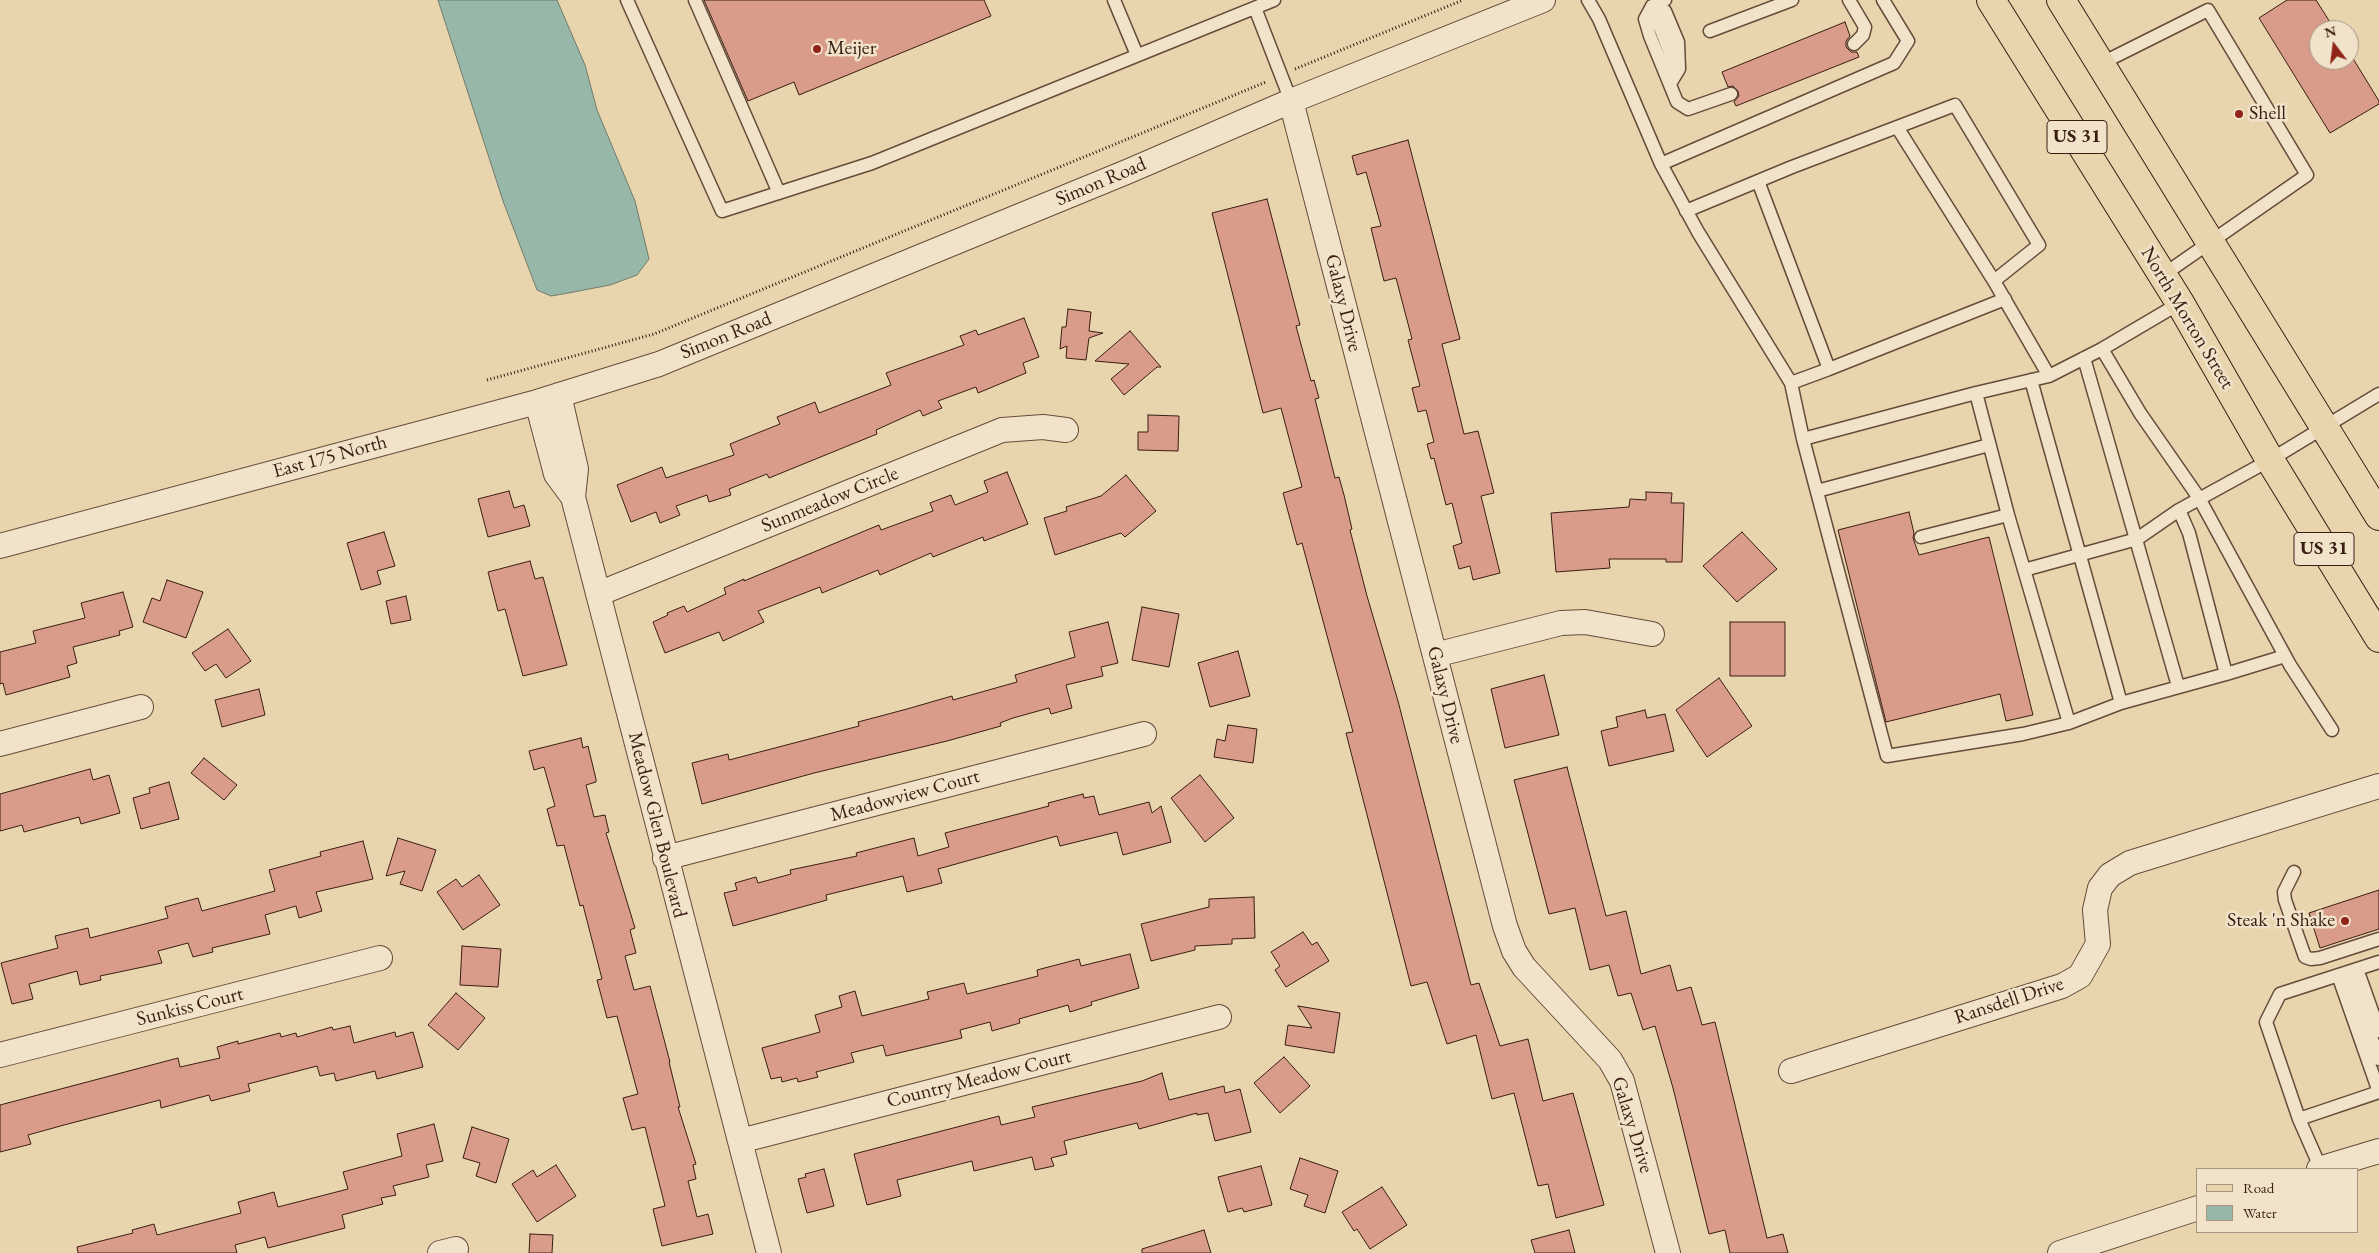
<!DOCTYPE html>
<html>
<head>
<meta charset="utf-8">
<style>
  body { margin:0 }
  #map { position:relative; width:2379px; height:1253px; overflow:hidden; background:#e8d4ad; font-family:"EB Garamond",serif }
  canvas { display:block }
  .legend { position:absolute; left:2196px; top:1168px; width:162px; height:65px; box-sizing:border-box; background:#f0e3ca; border:1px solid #a79481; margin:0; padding:6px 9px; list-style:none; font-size:15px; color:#3a1d13 }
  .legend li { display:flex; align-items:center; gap:10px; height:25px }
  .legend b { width:25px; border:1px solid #a79481 }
  .north { position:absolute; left:2309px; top:20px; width:50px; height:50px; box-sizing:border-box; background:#f0e3ca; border:1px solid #a79481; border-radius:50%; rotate:345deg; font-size:14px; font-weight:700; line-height:20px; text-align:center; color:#3a1d13 }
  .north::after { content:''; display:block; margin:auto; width:18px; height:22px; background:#8f2418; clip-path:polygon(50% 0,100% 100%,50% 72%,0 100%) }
</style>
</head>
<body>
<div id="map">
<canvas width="2379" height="1253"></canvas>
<ul class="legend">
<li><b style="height:6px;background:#e8d4ad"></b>Road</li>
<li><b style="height:14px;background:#97b8a8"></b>Water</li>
</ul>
<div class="north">N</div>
</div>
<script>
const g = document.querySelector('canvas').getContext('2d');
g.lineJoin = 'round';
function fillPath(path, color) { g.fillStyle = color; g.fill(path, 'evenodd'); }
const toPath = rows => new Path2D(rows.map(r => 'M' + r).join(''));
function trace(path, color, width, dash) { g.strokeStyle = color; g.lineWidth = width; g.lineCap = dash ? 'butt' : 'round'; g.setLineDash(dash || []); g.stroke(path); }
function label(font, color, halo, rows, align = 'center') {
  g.font = font + ' "EB Garamond",serif'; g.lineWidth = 5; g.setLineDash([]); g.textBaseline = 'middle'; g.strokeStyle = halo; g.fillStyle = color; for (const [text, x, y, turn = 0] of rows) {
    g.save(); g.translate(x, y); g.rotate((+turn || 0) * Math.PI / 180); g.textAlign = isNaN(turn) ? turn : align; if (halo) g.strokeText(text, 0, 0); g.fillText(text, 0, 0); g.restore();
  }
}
const water = toPath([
  [438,0,557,0,585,65,597,110,635,201,649,259,637,275,610,285,563,294,551,296,537,290,503,201,438,0]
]);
fillPath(water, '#97b8a8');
trace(water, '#727a6c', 1);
const building = toPath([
  [704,0,984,0,991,16,799,95,794,82,748,101,704,0],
  [2287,0,2316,0,2335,30,2319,30,2319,60,2349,60,2349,52,2379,101,2379,104,2330,133,2259,18,2287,0],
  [1845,22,1850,36,1846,41,1846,47,1851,52,1857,52,1859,57,1736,106,1734,102,1739,96,1738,91,1733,86,1728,87,1722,72,1845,22],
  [1408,140,1460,339,1442,344,1464,434,1478,431,1494,493,1481,496,1500,573,1473,580,1470,566,1459,569,1453,546,1462,543,1452,503,1446,505,1434,458,1431,459,1427,444,1434,442,1426,410,1418,412,1412,388,1420,386,1408,340,1412,339,1396,278,1384,281,1371,228,1381,226,1366,172,1357,175,1352,156,1408,140],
  [1267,199,1300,325,1296,326,1311,381,1314,380,1319,398,1315,399,1335,478,1339,477,1344,495,1352,529,1350,530,1367,596,1398,701,1471,985,1479,983,1500,1046,1528,1039,1543,1101,1573,1093,1604,1205,1556,1218,1548,1184,1538,1186,1514,1093,1492,1099,1476,1035,1447,1044,1427,982,1411,986,1346,733,1353,732,1302,543,1297,545,1283,493,1302,487,1281,408,1263,413,1212,213,1267,199],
  [1068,309,1091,312,1089,331,1103,333,1089,338,1086,360,1066,358,1067,346,1060,349,1062,327,1066,327,1068,309],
  [1024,318,1039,357,1023,363,1026,373,978,393,976,387,938,401,942,408,923,416,920,410,876,430,877,434,769,478,767,474,729,489,731,495,709,502,707,495,676,506,680,515,660,523,656,512,631,522,617,485,662,467,666,478,734,455,730,444,780,424,777,417,815,402,819,413,891,385,886,373,964,345,960,336,976,330,978,335,1024,318],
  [1130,331,1161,367,1157,367,1124,395,1111,379,1129,364,1095,361,1130,331],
  [1148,415,1179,416,1178,451,1138,450,1138,432,1148,432,1148,415],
  [1007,472,1028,524,984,541,983,537,933,557,931,553,880,575,878,570,822,593,820,587,758,611,764,622,723,641,719,632,665,653,653,622,668,615,667,613,684,606,687,612,726,594,724,588,744,579,744,581,879,525,881,530,933,511,930,503,951,495,955,505,988,492,984,481,1007,472],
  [1126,475,1156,511,1125,537,1121,533,1055,555,1044,518,1067,511,1066,507,1101,496,1126,475],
  [509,491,514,508,524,505,530,526,488,537,478,499,509,491],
  [1646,492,1672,493,1671,503,1684,503,1682,562,1666,562,1666,559,1609,559,1610,568,1556,572,1551,513,1629,507,1630,499,1646,500,1646,492],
  [1909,512,1914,533,1913,538,1919,555,1989,537,2033,715,2006,721,2000,694,1886,722,1838,530,1909,512],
  [384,532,395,566,377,571,381,584,361,590,347,543,384,532],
  [1742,532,1777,569,1737,602,1703,566,1742,532],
  [530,561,535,579,543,577,567,665,523,676,505,609,498,611,488,572,530,561],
  [167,580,203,592,186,638,143,622,152,598,160,601,167,580],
  [123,592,133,627,119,631,120,635,73,647,77,663,67,666,70,677,6,695,3,683,0,684,0,652,36,643,33,631,85,618,81,603,123,592],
  [406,596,411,620,391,624,386,601,406,596],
  [1142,607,1179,614,1169,667,1132,660,1142,607],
  [1108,622,1118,663,1101,667,1103,676,1066,685,1072,708,1051,714,1049,708,1013,718,1000,723,1001,726,947,741,814,773,702,804,692,763,728,754,729,760,859,726,858,722,907,709,952,696,953,700,1017,682,1015,675,1075,657,1069,632,1108,622],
  [1730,622,1785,622,1785,676,1730,676,1730,622],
  [228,629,251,661,226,678,216,664,205,671,192,653,228,629],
  [1238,651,1250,696,1210,707,1198,663,1238,651],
  [1544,675,1559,735,1505,748,1491,689,1544,675],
  [1719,678,1752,726,1707,757,1676,710,1719,678],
  [259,689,265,715,222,727,215,700,259,689],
  [1645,710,1647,718,1665,714,1674,751,1609,766,1601,731,1618,727,1616,717,1645,710],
  [1228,725,1257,729,1253,763,1214,757,1217,739,1225,741,1228,725],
  [581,738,583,748,588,746,596,779,596,782,586,785,594,817,605,815,609,832,606,833,635,928,630,930,636,953,625,956,634,990,650,986,670,1062,669,1062,680,1107,678,1107,696,1164,693,1165,696,1179,688,1181,697,1217,708,1214,713,1234,662,1246,653,1209,665,1206,645,1127,632,1130,623,1098,638,1094,617,1016,607,1018,597,980,602,979,583,905,580,906,564,845,557,846,547,809,555,806,544,767,534,770,529,751,581,738],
  [204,758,237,785,224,800,191,773,204,758],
  [1567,767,1606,916,1626,911,1641,974,1670,965,1677,991,1691,987,1702,1025,1715,1022,1767,1238,1783,1234,1788,1253,1730,1253,1725,1230,1709,1234,1673,1088,1655,1026,1643,1030,1631,993,1618,996,1609,965,1590,970,1575,908,1549,914,1514,780,1567,767],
  [90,769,93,780,109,775,120,813,81,824,79,817,24,832,22,825,0,831,0,794,90,769],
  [1200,775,1234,818,1205,842,1171,798,1200,775],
  [169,782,179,819,141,829,133,798,150,793,149,788,169,782],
  [1083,794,1084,798,1094,796,1099,815,1149,802,1152,813,1161,806,1171,842,1123,855,1117,832,1060,846,1057,836,938,869,942,883,907,892,903,876,826,895,827,900,733,926,724,893,737,890,735,883,756,877,758,883,791,874,790,870,857,856,856,853,914,838,918,856,949,847,945,833,1049,806,1048,803,1083,794],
  [398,838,436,850,422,891,400,884,405,871,386,876,398,838],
  [363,841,373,879,316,892,322,911,299,918,296,906,265,915,270,934,212,948,213,952,193,957,188,943,158,951,162,963,100,976,101,980,80,985,77,971,29,984,33,999,12,1004,1,963,58,948,55,936,88,928,90,938,168,918,165,907,198,898,202,911,275,891,269,870,321,856,320,852,363,841],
  [479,875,500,905,463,930,437,892,456,879,462,887,479,875],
  [2379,890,2379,929,2320,948,2309,913,2379,890],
  [1254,897,1255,938,1232,939,1232,944,1195,946,1195,950,1151,961,1141,924,1209,907,1209,899,1254,897],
  [1303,932,1312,945,1317,942,1329,961,1286,987,1275,970,1280,966,1271,952,1303,932],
  [462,946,501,949,498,987,460,985,462,946],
  [1130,954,1139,988,1091,1002,1092,1005,1070,1012,1068,1005,1019,1019,1020,1023,992,1031,990,1022,960,1030,962,1038,886,1056,883,1045,851,1053,854,1062,816,1072,818,1077,798,1082,797,1078,782,1082,781,1077,771,1079,762,1048,820,1032,815,1015,842,1007,839,996,855,991,862,1016,929,999,927,992,964,983,967,994,1038,976,1037,970,1079,959,1081,966,1130,954],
  [456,993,485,1018,458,1050,428,1025,456,993],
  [1298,1006,1340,1013,1334,1053,1285,1045,1288,1025,1312,1028,1298,1006],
  [350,1026,354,1043,395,1032,396,1037,413,1032,423,1067,377,1079,375,1071,336,1081,334,1073,320,1076,317,1066,248,1084,250,1091,211,1101,209,1095,161,1108,160,1100,64,1125,28,1135,31,1144,0,1152,0,1105,178,1058,180,1067,220,1058,217,1047,238,1041,238,1044,280,1033,281,1037,296,1033,297,1037,332,1027,333,1030,350,1026],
  [1284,1057,1310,1086,1280,1113,1254,1083,1284,1057],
  [1162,1073,1169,1100,1224,1086,1225,1093,1240,1089,1251,1132,1215,1141,1208,1113,1197,1115,1197,1113,1139,1129,1137,1123,1064,1141,1067,1154,1051,1158,1054,1166,1035,1170,1032,1157,974,1171,972,1161,897,1180,901,1196,867,1205,854,1154,999,1116,1001,1125,1035,1117,1032,1107,1142,1081,1162,1073],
  [434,1124,443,1161,426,1165,429,1177,393,1186,396,1195,381,1198,383,1204,342,1215,345,1228,268,1248,265,1237,235,1245,237,1253,78,1253,77,1247,133,1233,132,1230,154,1224,157,1235,241,1213,238,1202,274,1192,278,1207,348,1189,343,1172,402,1156,397,1134,434,1124],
  [472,1127,509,1139,496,1183,476,1176,480,1163,463,1158,472,1127],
  [1300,1158,1338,1171,1325,1213,1304,1206,1308,1195,1290,1189,1300,1158],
  [556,1165,576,1196,537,1222,512,1184,533,1170,537,1177,556,1165],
  [1261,1166,1272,1205,1244,1212,1242,1208,1228,1212,1218,1177,1261,1166],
  [824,1169,834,1206,807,1213,798,1179,806,1177,805,1174,824,1169],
  [1382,1187,1407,1225,1370,1249,1357,1229,1354,1231,1342,1212,1382,1187],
  [1204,1230,1211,1253,1142,1253,1142,1249,1204,1230],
  [1569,1230,1575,1253,1535,1253,1531,1240,1569,1230],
  [530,1234,553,1235,552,1253,529,1253,530,1234]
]);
fillPath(building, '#d99c8a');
trace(building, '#3a1d13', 1);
const service = toPath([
  [627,0,722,211,872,163,1274,0],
  [695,0,779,193],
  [1114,0,1137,55],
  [1588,0,1599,19,1661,164,1894,63,1908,41,1883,0],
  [1665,0,1652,6,1645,19,1650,36,1677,102,1688,109,1731,94],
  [1849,0,1865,27,1863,35,1854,44],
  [1652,6,1665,11,1678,42,1679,69,1670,84],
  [1652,6,1670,53,1670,65],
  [1255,8,1291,101],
  [1710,31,1792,0],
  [2100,64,2208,10,2307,175,2163,275],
  [1897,127,1994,281,2049,376],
  [1661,164,1698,232,1791,383,1803,439,1976,393],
  [1758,181,1829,369,1791,383],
  [1686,211,1792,167,1955,105,2039,245,1994,281],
  [2180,303,2102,349,2049,376,1976,393,2008,515,2069,723,2121,703,2226,674,2189,533,2179,510,2270,460,2379,394],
  [2102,349,2140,413,2199,498,2290,665,2332,730],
  [2084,358,2178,686],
  [1829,369,2005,299],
  [2031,380,2121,703],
  [1803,439,1887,756,2023,734,2069,723],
  [1817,491,1989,445],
  [1921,537,2008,515],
  [2024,570,2137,539,2179,510],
  [2226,674,2285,656],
  [2294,872,2284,892,2285,900,2305,957,2311,959,2320,958,2379,939],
  [2379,962,2280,994,2266,1022,2299,1119,2379,1092],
  [2357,969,2379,1031],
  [2348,972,2379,1059],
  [2338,975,2379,1092],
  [2299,1119,2321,1169]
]);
const minor = toPath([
  [1291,101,1505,926,1514,951,1524,967,1610,1060,1622,1081,1668,1253],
  [559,395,576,469,573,497],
  [537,402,556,474,573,497,769,1253],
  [0,546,537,402,659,364,1129,171,1291,101,1543,0],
  [598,594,1002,430,1043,427,1066,430],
  [1435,655,1561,623,1585,622,1652,634],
  [0,744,141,707],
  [665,858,1144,734],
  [0,1055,380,958],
  [1791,1071,2062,986,2080,976,2098,944,2095,910,2100,888,2110,875,2130,863,2379,786],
  [740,1141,1219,1017],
  [2319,1169,2379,1151],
  [440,1253,456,1249],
  [2060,1253,2198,1208]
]);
const primary = toPath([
  [1991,0,2180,303,2270,460,2379,638],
  [2061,0,2379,516]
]);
trace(service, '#664b3a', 15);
trace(minor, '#664b3a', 26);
trace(primary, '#3a1d13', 30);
trace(toPath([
  [1295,69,1463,0],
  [487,380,654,334,1266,82]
]), '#3a1d13', 3, [1, 2.5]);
trace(service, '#f0e3ca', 12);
trace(minor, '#f0e3ca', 24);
trace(primary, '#e8d4ad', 28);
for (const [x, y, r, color] of [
  [817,49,5,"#8f2418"],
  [2239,114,5,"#8f2418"],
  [2345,921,5,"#8f2418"]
]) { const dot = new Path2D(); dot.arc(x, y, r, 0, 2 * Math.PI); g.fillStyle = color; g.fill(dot); trace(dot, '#f0e3ca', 2); }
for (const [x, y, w] of [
  [2077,137,60],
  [2324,549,60]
]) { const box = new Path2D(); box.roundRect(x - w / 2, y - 16.5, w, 33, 4); g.fillStyle = '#f0e3ca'; g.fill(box); trace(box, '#3a1d13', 1); }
label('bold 19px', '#3a1d13', null, [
  ["US 31",2077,137],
  ["US 31",2324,549]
]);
label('20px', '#3a1d13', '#f0e3ca', [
  ["Meijer",827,49],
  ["Shell",2249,114],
  ["Steak 'n Shake",2335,921,"right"]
], 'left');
label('20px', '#3a1d13', '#f0e3ca', [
  ["Simon Road",1101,182,-23],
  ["Galaxy Drive",1343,303,76],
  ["North Morton Street",2187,318,59],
  ["Simon Road",726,336,-22],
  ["East 175 North",330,457,-15],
  ["Sunmeadow Circle",830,500,-22],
  ["Galaxy Drive",1445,695,76],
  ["Meadowview Court",905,796,-15],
  ["Meadow Glen Boulevard",657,825,76],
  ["Ransdell Drive",2009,1001,-18],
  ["Sunkiss Court",190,1007,-14],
  ["Country Meadow Court",979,1079,-14],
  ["Galaxy Drive",1632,1125,73]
]);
</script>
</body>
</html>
